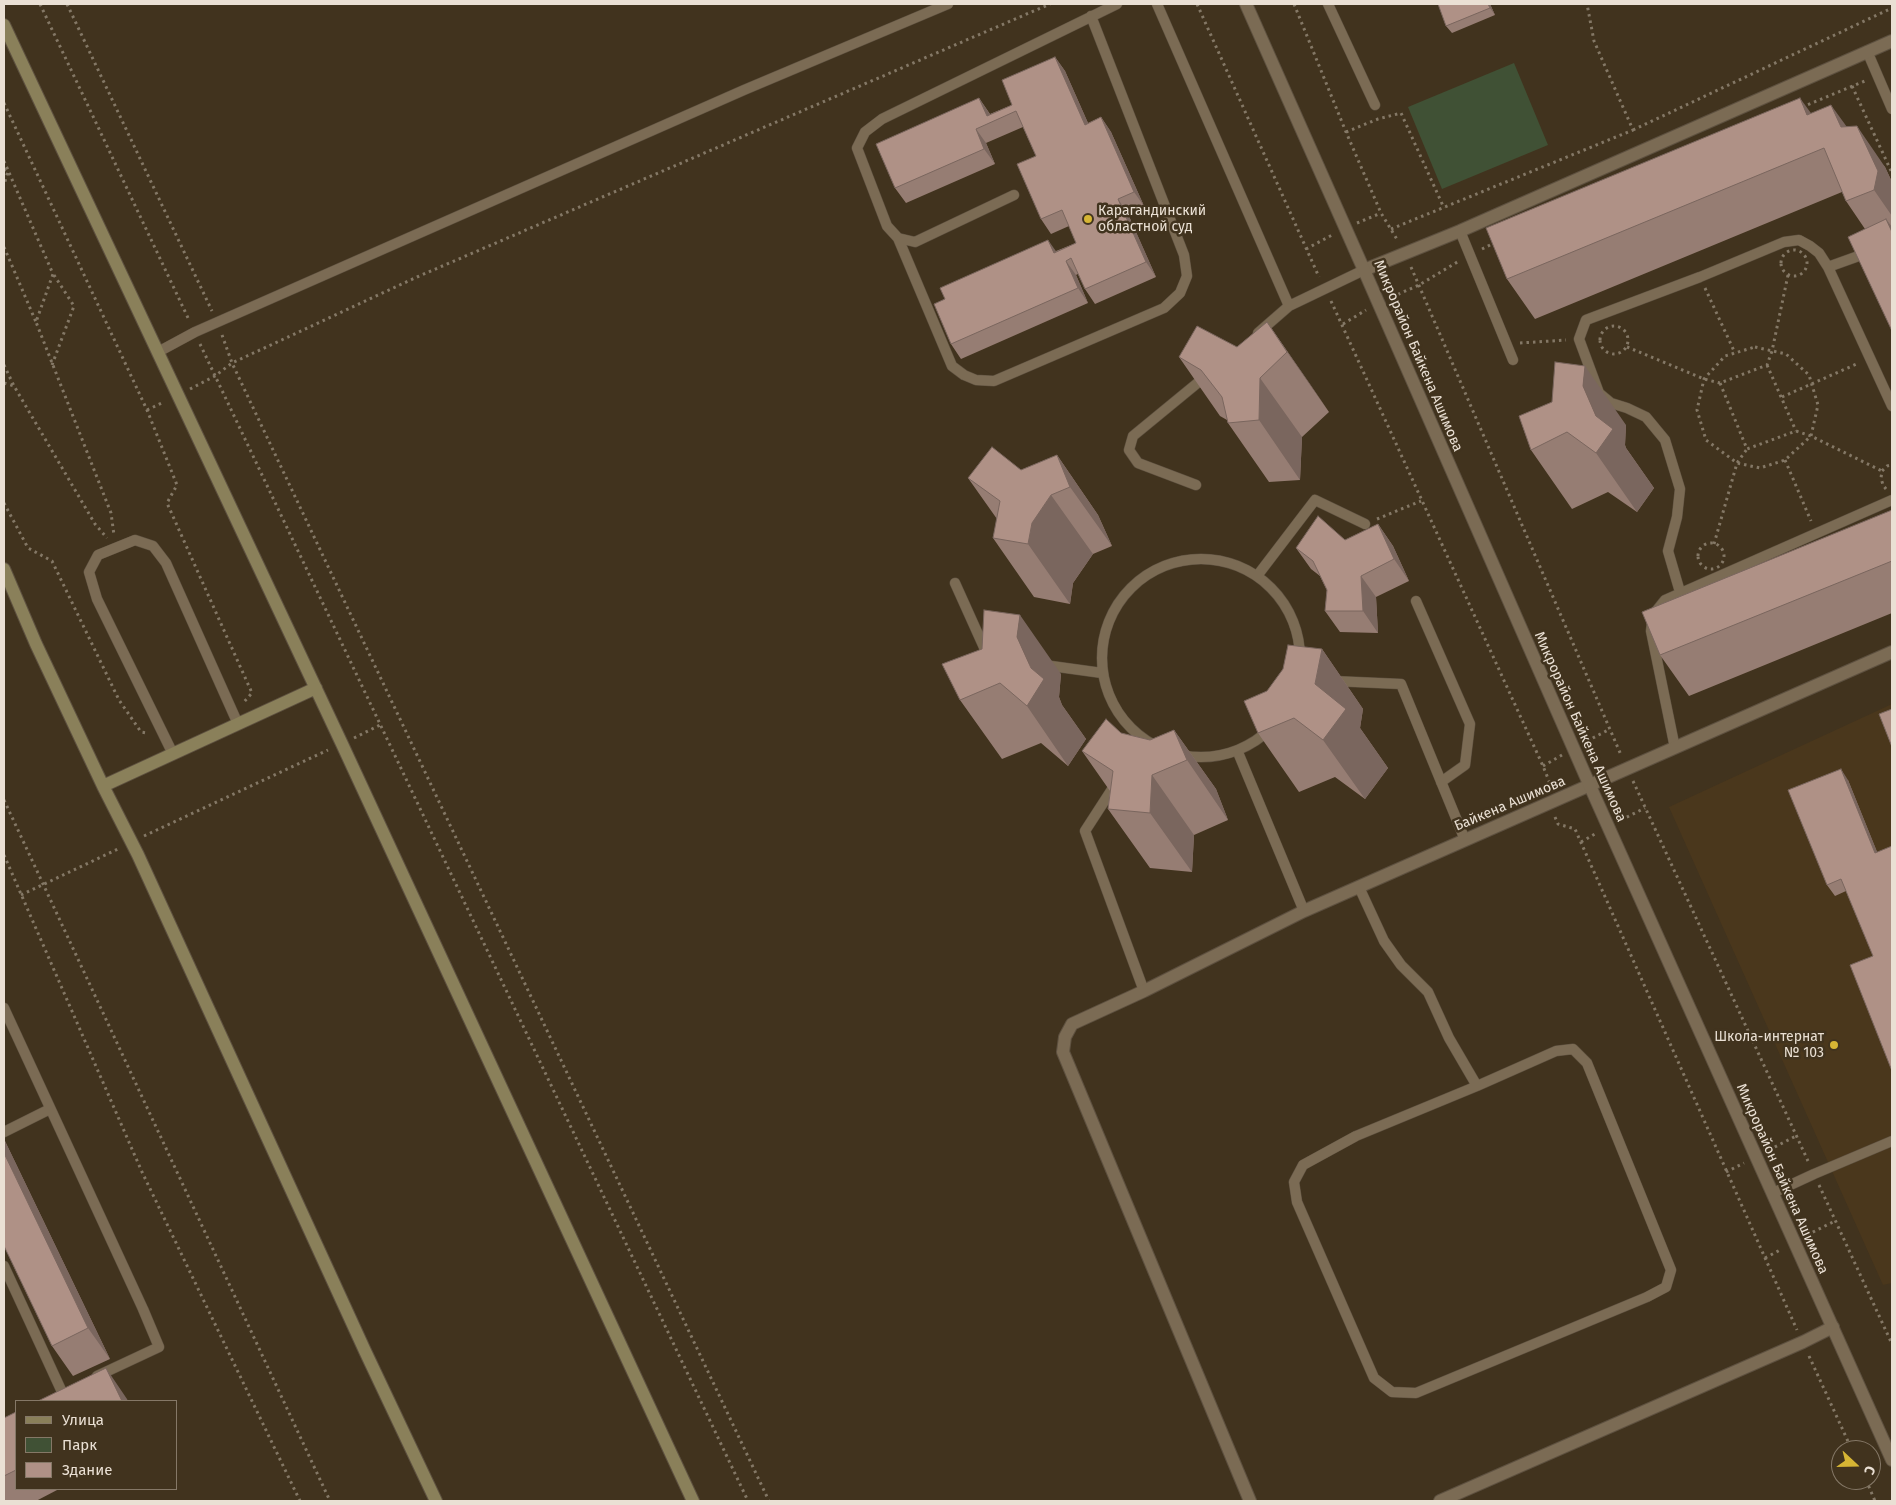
<!DOCTYPE html>
<html>
<head>
<meta charset="utf-8">
<style>
  body { margin:0 }
  #map { position:relative; width:1896px; height:1505px; overflow:hidden; background:#41331e; font-family:"Fira Sans",sans-serif }
  canvas { display:block }
  .frame { position:absolute; inset:0; border:5px solid #eae0d4; pointer-events:none }
  .legend { position:absolute; left:15px; top:1400px; width:162px; height:90px; box-sizing:border-box; background:#41331e; border:1px solid #857867; margin:0; padding:6px 9px; list-style:none; font-size:15px; color:#eae0d4 }
  .legend li { display:flex; align-items:center; gap:10px; height:25px }
  .legend b { width:25px; border:1px solid #857867 }
  .north { position:absolute; left:1831px; top:1440px; width:50px; height:50px; box-sizing:border-box; background:#41331e; border:1px solid #857867; border-radius:50%; rotate:111deg; font-size:14px; font-weight:700; line-height:20px; text-align:center; color:#eae0d4 }
  .north::after { content:''; display:block; margin:auto; width:18px; height:22px; background:#d6b534; clip-path:polygon(50% 0,100% 100%,50% 72%,0 100%) }
</style>
</head>
<body>
<div id="map">
<canvas width="1896" height="1505"></canvas>
<div class="frame"></div>
<ul class="legend">
<li><b style="height:6px;background:#8a805a"></b>Улица</li>
<li><b style="height:14px;background:#405135"></b>Парк</li>
<li><b style="height:14px;background:#af9186"></b>Здание</li>
</ul>
<div class="north">С</div>
</div>
<script>
const g = document.querySelector('canvas').getContext('2d');
g.lineJoin = 'round';
function fillPath(path, color) { g.fillStyle = color; g.fill(path, 'evenodd'); }
const toPath = rows => new Path2D(rows.map(r => 'M' + r).join(''));
function trace(path, color, width, dash) { g.strokeStyle = color; g.lineWidth = width; g.lineCap = dash ? 'butt' : 'round'; g.setLineDash(dash || []); g.stroke(path); }
function label(font, color, halo, rows, align = 'center') {
  g.font = font + ' "Fira Sans",sans-serif'; g.lineWidth = 5; g.setLineDash([]); g.textBaseline = 'middle'; g.strokeStyle = halo; g.fillStyle = color; for (const [text, x, y, turn = 0] of rows) {
    g.save(); g.translate(x, y); g.rotate((+turn || 0) * Math.PI / 180); g.textAlign = isNaN(turn) ? turn : align; if (halo) g.strokeText(text, 0, 0); g.fillText(text, 0, 0); g.restore();
  }
}
fillPath(toPath([
  [1892,704,1892,1283,1883,1285,1669,807]
]), '#4a371c');
fillPath(toPath([
  [1514,63,1548,145,1442,189,1408,107]
]), '#405135');
const service = toPath([
  [1157,4,1289,306,1364,270],
  [1328,4,1375,105],
  [1867,51,1892,109],
  [1014,195,915,242,898,238,887,226,857,148,865,132,882,119,1117,4],
  [1460,231,1513,360],
  [898,238,952,366,964,375,976,380,994,381,1164,308,1180,293,1187,276,1184,255,1091,16],
  [1892,244,1828,267,1892,406],
  [1258,333,1289,306],
  [158,352,195,332,744,90,948,4],
  [1196,485,1138,463,1129,450,1133,436,1206,376],
  '1102 658a99 99 0 1 1 198 0a99 99 0 1 1-198 0Z',
  [1257,576,1315,500,1365,524],
  [955,583,987,654],
  [1680,592,1668,551,1677,517,1680,489,1665,440,1646,417,1627,408,1611,403,1599,393,1579,339,1586,320,1700,277,1784,242,1799,240,1810,246,1819,253,1828,267],
  [1416,601,1470,724,1465,765,1441,782],
  [1044,665,1102,673],
  [1333,681,1401,684,1465,840],
  [1675,748,1651,631,1653,615,1665,600,1892,500],
  [1237,750,1304,911],
  [173,754,97,599,89,572,98,555,135,540,153,546,166,563,238,724],
  [1118,780,1085,831,1144,991],
  [1359,887,1384,941,1401,965,1428,992,1449,1038,1477,1086],
  [4,1008,143,1309,159,1347,97,1376],
  [1573,1049,1587,1063,1671,1270,1666,1287,1647,1297,1416,1393,1392,1392,1374,1378,1297,1202,1294,1182,1303,1165,1356,1136,1477,1086,1556,1051,1573,1049],
  [4,1132,50,1109],
  [1773,1193,1814,1174,1892,1141],
  [4,1266,62,1392]
]);
const minor = toPath([
  [1364,270,1460,231,1892,41],
  [1250,1501,1063,1052,1065,1037,1072,1024,1144,991,1304,911,1892,652],
  [1440,1501,1803,1342,1833,1327]
]);
const tertiary = toPath([
  [1246,4,1364,270,1590,786,1892,1460]
]);
const secondary = toPath([
  [4,25,342,744,693,1501],
  [4,569,36,644,103,786,138,855,365,1351,436,1501],
  [103,786,316,688]
]);
trace(service, '#5e5140', 11);
trace(minor, '#5e5140', 14);
trace(tertiary, '#5e5140', 14);
trace(secondary, '#5e5140', 14);
trace(toPath([
  [40,4,189,320],
  [67,4,212,311],
  [1197,4,1319,277],
  [1294,4,1346,132,1381,213,1398,241],
  [1852,86,1892,173],
  [4,103,147,410,177,485,167,503,252,693,243,703],
  [1802,107,1865,81],
  [1633,130,1892,8],
  [1346,132,1378,119,1401,113,1444,208],
  [4,161,53,274,36,322,111,513,114,535],
  [4,169,8,171,4,185],
  [1357,223,1381,213],
  [1391,229,1633,130,1594,41,1587,4],
  [4,247,36,322],
  [1306,249,1334,234],
  [1482,249,1494,243],
  '1781 263a13 13 0 1 1 26 0a13 13 0 1 1-26 0Z',
  [1411,267,1621,755],
  [1788,275,1772,351,1767,365,1720,383,1747,449,1796,431,1811,436,1882,471],
  [1705,288,1735,353],
  [1392,297,1419,285,1459,261],
  [1331,301,1543,766,1549,781,1549,787],
  [1343,324,1366,310],
  '1600 340a14 14 0 1 1 28 0a14 14 0 1 1-28 0Z',
  [222,335,232,363,769,1501],
  [1520,343,1566,340],
  [200,344,748,1501],
  [1627,347,1704,379,1720,383],
  [1755,347,1786,354,1809,375,1818,405,1811,436,1785,460,1760,468,1737,463,1706,440,1697,410,1704,379,1725,356,1755,347],
  [4,365,14,386,95,524,107,538],
  [52,365,74,306,54,275],
  [1767,365,1796,431],
  [4,383,14,386],
  [190,389,215,376,232,363,417,277,1050,4],
  [1782,397,1859,363],
  [147,410,164,402],
  [1785,460,1811,521],
  [1886,489,1883,485,1881,478,1882,471,1887,466,1892,465],
  [4,503,28,548,52,561,119,700,141,732,147,733],
  [1377,519,1421,501],
  '1698 556a13 13 0 1 1 26 0a13 13 0 1 1-26 0Z',
  [1714,544,1737,463,1747,449],
  [354,738,380,725],
  [1587,741,1610,729],
  [1543,766,1562,755],
  [1633,781,1808,1161],
  [4,800,330,1501],
  [1555,817,1558,824,1575,829,1797,1330],
  [1621,820,1645,808],
  [144,836,328,750],
  [1581,842,1595,834],
  [4,855,142,1172,300,1501],
  [21,895,118,849],
  [1769,1150,1796,1136],
  [1726,1172,1744,1163],
  [1819,1185,1892,1344],
  [1807,1235,1835,1221],
  [1765,1258,1782,1249],
  [1809,1356,1852,1450],
  [1866,1480,1875,1501]
]), '#847866', 3, [2.5, 4]);
trace(service, '#7b6b54', 10);
trace(minor, '#7b6b54', 12);
trace(tertiary, '#7b6b54', 12);
trace(secondary, '#8a805a', 12);
fillPath(toPath([
  [1490,4,1495,15,1452,33,1446,26],
  [1055,57,1065,71,1088,123,1101,117,1111,132,1144,206,1128,214,1156,277,1095,304,1085,289,1078,274,1076,275,1088,303,961,359,951,344,1056,251,1076,243,1069,226,1051,234,1041,219,1036,156,1023,127,986,143,995,164,906,203,895,188,979,98,990,114,1012,105],
  [1811,113,1847,127,1885,167,1892,182,1892,331,1865,229,1846,201,1842,192,1535,319,1507,279],
  [1267,322,1329,412,1302,437,1300,480,1269,482,1228,423,1227,420,1220,416,1179,357,1237,347],
  [1519,416,1626,425,1625,445,1626,448,1654,488,1637,512,1608,492,1572,509,1531,450],
  [1057,455,1098,515,1112,546,1093,554,1073,583,1070,604,1034,597,993,538,997,519,968,478,1021,470],
  [1892,510,1892,613,1689,696,1660,655],
  [1378,524,1393,546,1409,581,1376,597,1378,633,1340,632,1325,611,1327,590,1320,576,1311,569,1296,548,1345,540],
  [982,649,1061,674,1059,697,1062,705,1086,739,1068,766,1041,743,1002,759,960,700],
  [1322,649,1363,709,1360,728,1388,768,1365,799,1335,777,1299,792,1258,733,1267,691],
  [1174,730,1216,789,1228,820,1194,835,1192,872,1150,868,1108,809,1110,791,1082,751,1121,733,1150,740],
  [1848,780,1877,852,1873,956,1846,891,1835,896,1827,885],
  [4,1139,110,1359,73,1376,52,1346,4,1246],
  [16,1412,16,1489,59,1489,36,1501,4,1501,4,1418]
]), '#967d73');
fillPath(toPath([
  [1488,4,1490,4,1495,15,1490,8],
  [1055,57,1065,71,1095,139,1085,125],
  [979,98,989,113,993,121,987,116],
  [1800,98,1829,138,1807,115],
  [1831,105,1860,145,1841,127],
  [1101,117,1111,132,1144,206,1134,192],
  [1857,126,1885,167,1892,182,1892,216,1874,190],
  [976,129,986,143,995,164,984,149],
  [1118,199,1128,214,1156,277,1146,262],
  [1886,219,1892,227,1892,232],
  [1048,240,1058,254,1054,253],
  [1066,261,1076,275,1088,303,1078,288],
  [1267,322,1308,381,1329,412,1287,352],
  [1585,366,1626,425,1625,445,1626,448,1654,488,1637,512,1596,453,1596,416,1583,386],
  [1260,378,1302,437,1300,480,1259,420],
  [1057,455,1098,515,1112,546,1070,487],
  [1051,495,1093,554,1073,583,1070,604,1028,544,1032,523],
  [1378,524,1393,546,1409,581,1394,559],
  [1361,576,1376,597,1378,633,1363,611],
  [1020,615,1061,674,1059,697,1062,705,1086,739,1068,766,1027,706,1031,668,1017,637],
  [1322,649,1363,709,1360,728,1388,768,1365,799,1323,740,1315,684],
  [1174,730,1216,789,1228,820,1187,760],
  [1841,769,1848,780,1882,864,1875,853],
  [1152,775,1194,835,1192,872,1150,813],
  [4,1139,110,1359,88,1328,4,1153],
  [106,1368,127,1399,128,1401,122,1401]
]), '#7a665e');
const building = toPath([
  [1438,4,1488,4,1490,8,1446,26,1438,4],
  [1055,57,1085,125,1101,117,1134,192,1118,199,1146,262,1085,289,1071,258,1066,261,1078,288,951,344,934,304,945,299,940,288,1048,240,1054,253,1076,243,1062,210,1041,219,1017,164,1036,156,1016,111,976,129,984,149,895,188,876,144,979,98,987,116,1012,105,1002,80,1055,57],
  [1800,98,1807,115,1831,105,1841,127,1857,126,1878,171,1874,190,1846,201,1824,148,1507,279,1486,228,1800,98],
  [1886,219,1892,232,1892,331,1848,237,1886,219],
  [1267,322,1287,352,1260,378,1259,420,1228,423,1222,397,1201,370,1179,357,1197,326,1237,347,1267,322],
  [1555,362,1585,366,1583,386,1596,416,1613,429,1596,453,1567,432,1531,450,1519,416,1552,402,1555,362],
  [992,447,1021,470,1057,455,1070,487,1051,495,1032,523,1028,544,993,538,1000,501,968,478,992,447],
  [1892,510,1892,561,1660,655,1642,612,1892,510],
  [1318,516,1345,540,1378,524,1394,559,1361,576,1363,611,1325,611,1327,590,1313,561,1296,548,1318,516],
  [984,610,1020,615,1017,637,1031,668,1044,679,1027,706,1000,683,960,700,942,664,982,649,984,610],
  [1288,645,1322,649,1315,684,1346,709,1323,740,1294,718,1258,733,1244,701,1267,691,1283,669,1288,645],
  [1892,709,1892,747,1879,714,1892,709],
  [1106,719,1121,733,1150,740,1174,730,1187,760,1152,775,1150,813,1108,809,1113,771,1082,751,1106,719],
  [1841,769,1875,853,1892,846,1892,1071,1850,965,1873,956,1841,879,1827,885,1788,790,1841,769],
  [4,1153,88,1328,52,1346,4,1246,4,1153],
  [106,1368,122,1401,38,1401,106,1368],
  [16,1412,16,1470,4,1476,4,1418,16,1412]
]);
fillPath(building, '#af9186');
trace(building, '#7a665e', 1);
for (const [x, y, r, color] of [
  [1088,219,5,"#d6b534"],
  [1834,1045,5,"#d6b534"]
]) { const dot = new Path2D(); dot.arc(x, y, r, 0, 2 * Math.PI); g.fillStyle = color; g.fill(dot); trace(dot, '#41331e', 2); }
label('14px', '#eae0d4', '#41331e', [
  ["Карагандинский",1098,211],
  ["областной суд",1098,227],
  ["Школа-интернат",1824,1037,"right"],
  ["№ 103",1824,1053,"right"]
], 'left');
label('14px', '#eae0d4', '#41331e', [
  ["Микрорайон Байкена Ашимова",1418,356,67],
  ["Микрорайон Байкена Ашимова",1580,727,66],
  ["Байкена Ашимова",1510,804,-23],
  ["Микрорайон Байкена Ашимова",1782,1179,66]
]);
</script>
</body>
</html>
